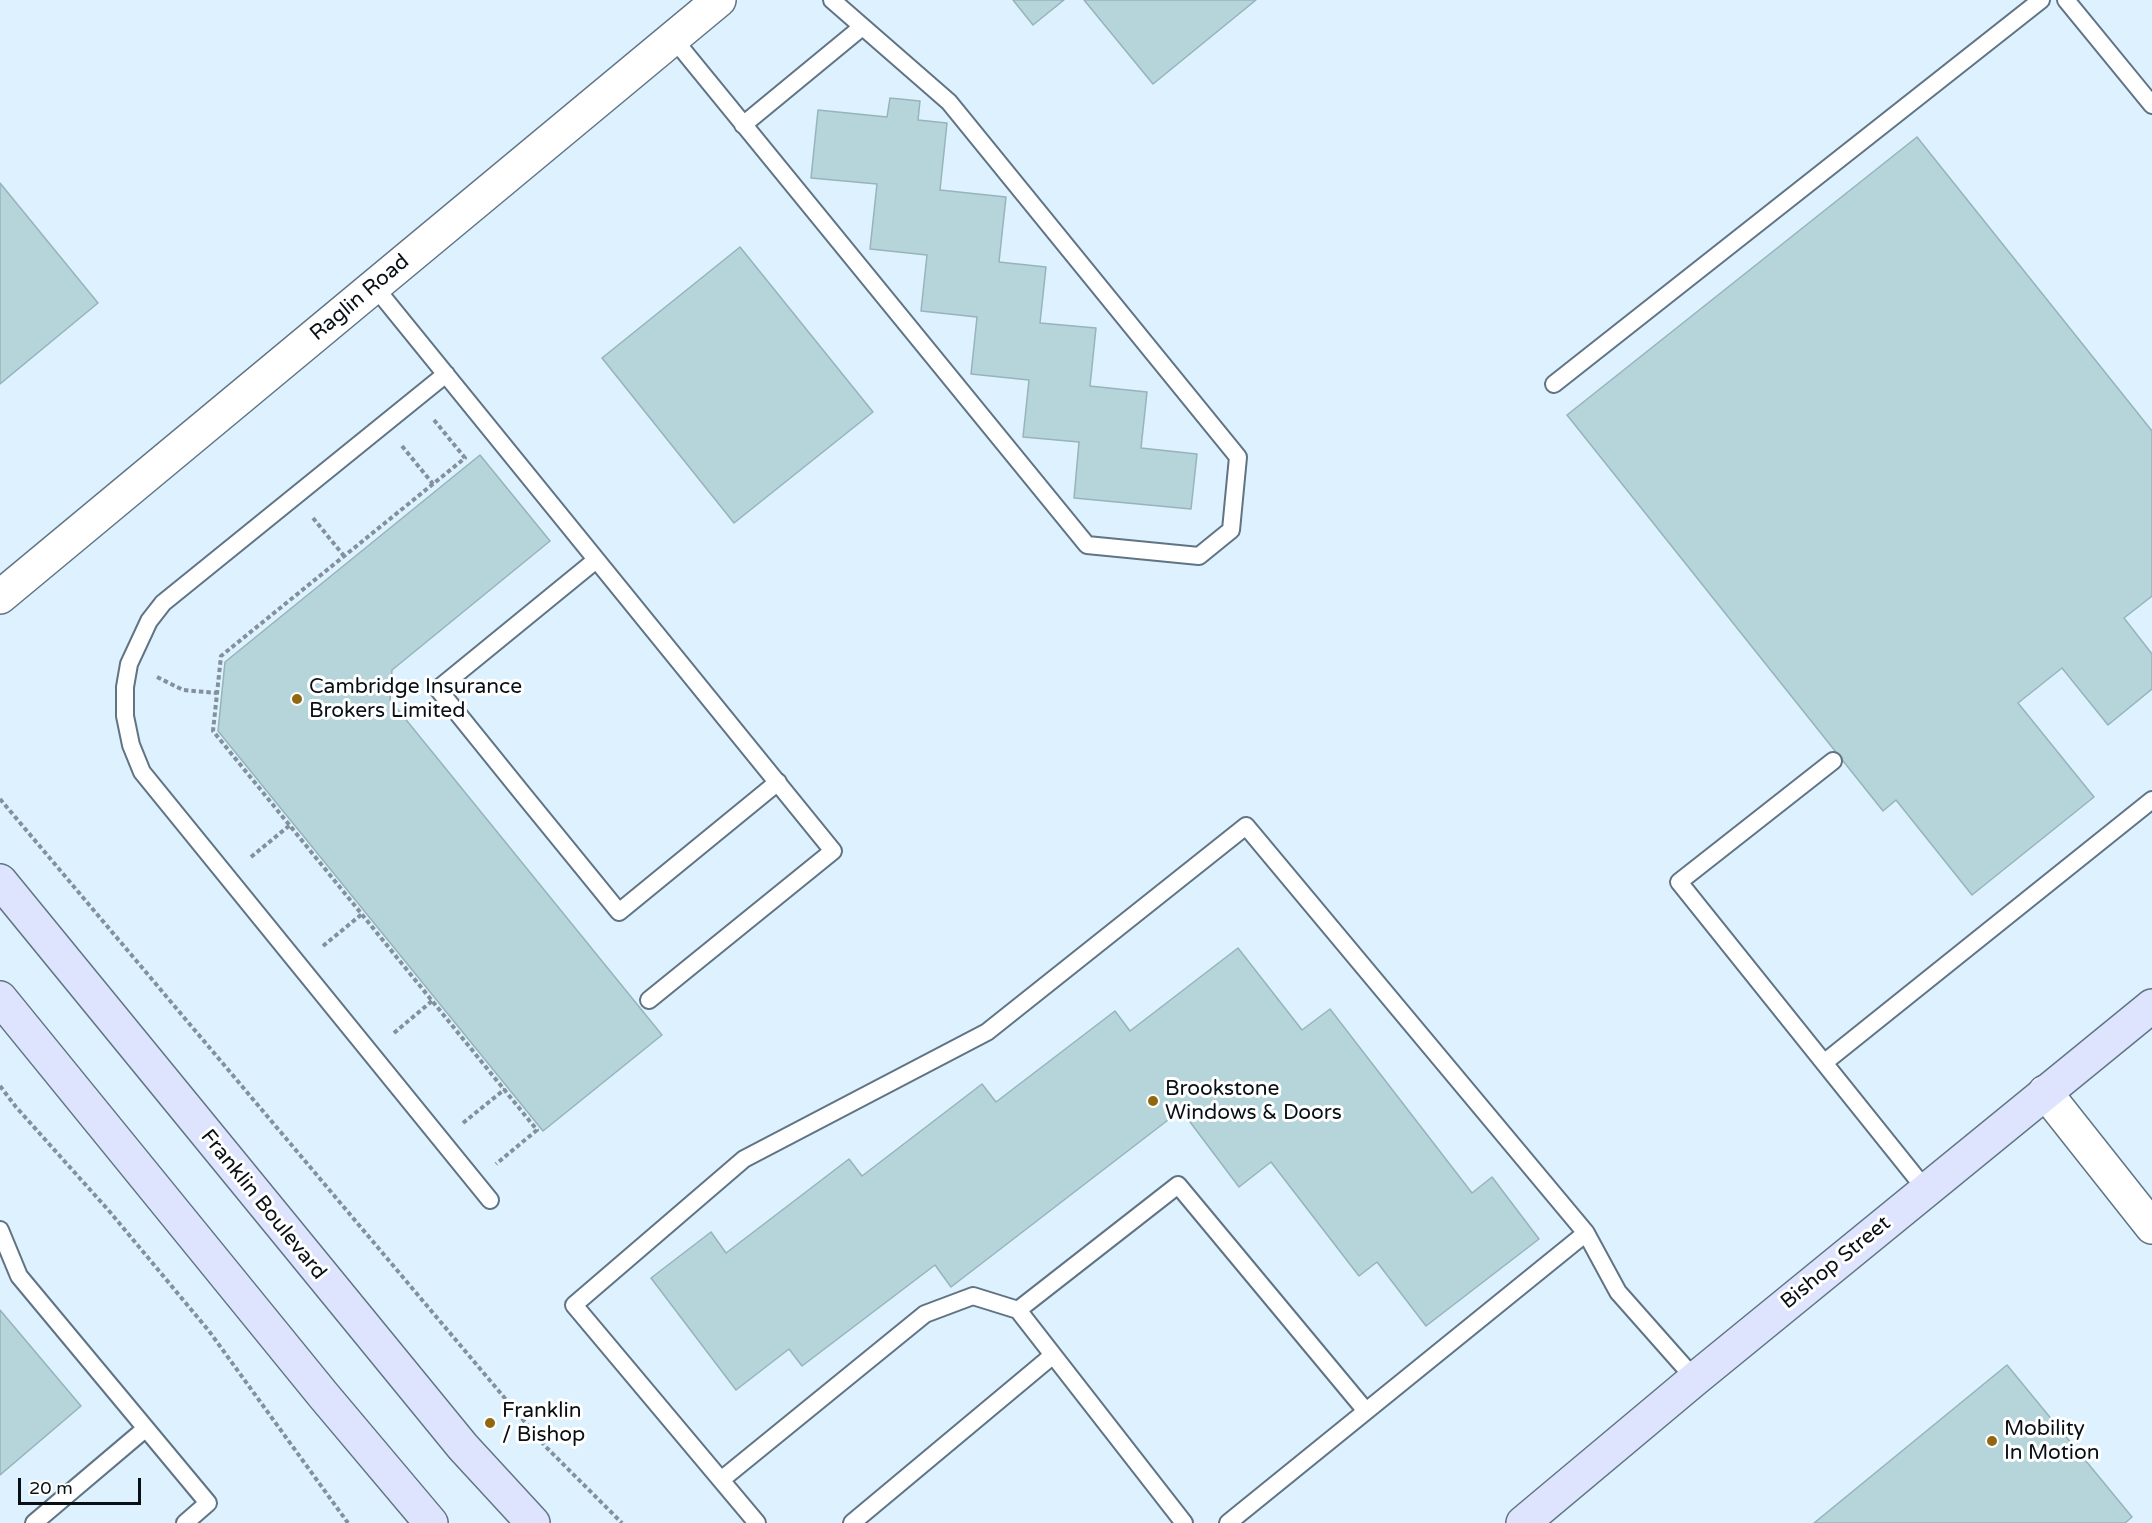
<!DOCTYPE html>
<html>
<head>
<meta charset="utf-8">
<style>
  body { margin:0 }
  #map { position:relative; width:2152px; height:1523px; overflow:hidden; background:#def1ff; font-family:"Varela Round",sans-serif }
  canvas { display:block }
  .scale { position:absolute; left:18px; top:1478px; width:123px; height:27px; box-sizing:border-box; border:3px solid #081015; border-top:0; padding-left:8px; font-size:18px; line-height:21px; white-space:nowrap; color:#081015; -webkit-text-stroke:4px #fff; paint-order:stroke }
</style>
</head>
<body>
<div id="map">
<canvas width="2152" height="1523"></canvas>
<div class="scale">20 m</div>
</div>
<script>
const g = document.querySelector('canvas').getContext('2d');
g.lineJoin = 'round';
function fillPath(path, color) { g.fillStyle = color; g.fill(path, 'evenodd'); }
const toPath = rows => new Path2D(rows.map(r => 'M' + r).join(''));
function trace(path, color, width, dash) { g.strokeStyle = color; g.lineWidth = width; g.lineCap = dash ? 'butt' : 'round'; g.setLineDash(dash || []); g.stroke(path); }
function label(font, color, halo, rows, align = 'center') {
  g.font = font + ' "Varela Round",sans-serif'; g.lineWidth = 6; g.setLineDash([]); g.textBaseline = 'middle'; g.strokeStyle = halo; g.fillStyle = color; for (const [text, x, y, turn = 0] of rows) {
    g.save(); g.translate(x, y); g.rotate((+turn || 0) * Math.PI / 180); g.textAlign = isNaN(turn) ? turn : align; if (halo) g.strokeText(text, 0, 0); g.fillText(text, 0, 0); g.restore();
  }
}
const building = toPath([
  [1013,0,1064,0,1033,25,1013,0],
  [1084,0,1256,0,1153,84,1084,0],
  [890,98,920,101,918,120,947,123,940,190,1006,197,999,262,1046,267,1040,323,1096,328,1090,386,1147,392,1141,448,1197,454,1191,509,1074,498,1079,442,1023,437,1029,380,971,374,977,317,921,311,927,255,870,249,877,184,811,178,818,110,887,117,890,98],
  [1917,137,2152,431,2152,596,2124,618,2152,654,2152,689,2108,725,2062,668,2018,703,2094,797,1972,895,1896,800,1883,811,1567,415,1917,137],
  [0,183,98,303,0,384,0,183],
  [740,247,873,412,734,523,602,358,740,247],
  [480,455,550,541,392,670,390,700,662,1035,543,1131,218,731,225,662,480,455],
  [1238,948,1302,1030,1330,1009,1472,1193,1492,1177,1539,1239,1426,1326,1377,1262,1359,1276,1271,1162,1239,1187,1181,1110,951,1287,935,1265,802,1366,789,1349,736,1390,651,1278,711,1232,726,1253,849,1159,862,1176,982,1084,996,1102,1115,1011,1130,1031,1238,948],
  [0,1310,81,1406,0,1475,0,1310],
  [2007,1365,2132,1517,2125,1523,1814,1523,2007,1365]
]);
fillPath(building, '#b5d5da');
trace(building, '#96b4b9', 1.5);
const lane = toPath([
  [2066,0,2152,105],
  [673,38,1087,545,1199,556,1231,530,1238,457,949,102,832,0],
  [743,125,862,27],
  [374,286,833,851,649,1000],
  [446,374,163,603,149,621,129,664,125,687,125,716,131,745,142,772,490,1200],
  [1554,384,2041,0],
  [596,560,438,689,522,793,619,912,778,782],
  [1833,761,1679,882,1926,1190],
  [1825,1062,2152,800],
  [0,1230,19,1276,208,1503,185,1523],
  [1586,1233,1618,1292,1695,1379],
  [1018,1310,1178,1185,1366,1411],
  [721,1480,925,1314,973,1296,1018,1310,1184,1523],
  [34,1523,145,1429],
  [757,1523,574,1305,744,1159,987,1032,1246,826,1586,1233,1228,1523],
  [852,1523,1052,1356]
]);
const street = toPath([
  [0,597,719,0],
  [2045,1092,2152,1227]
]);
const secondary = toPath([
  [0,881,463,1447,533,1523],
  [0,998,324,1396,431,1523],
  [1523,1523,1695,1379,2152,1006]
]);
trace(lane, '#607484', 20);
trace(street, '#607484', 36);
trace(secondary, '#607484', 36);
trace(toPath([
  [434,420,465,458,221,656,213,731,537,1130,496,1164],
  [402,446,433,484],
  [313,518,344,556],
  [157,677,183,690,217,693],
  [0,799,546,1447,622,1523],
  [251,857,290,825],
  [323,946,362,914],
  [394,1033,432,1001],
  [0,1086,16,1107,110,1212,209,1331,348,1523],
  [463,1123,505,1089]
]), '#82919b', 4, [4.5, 3]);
trace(lane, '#fff', 16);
trace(street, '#fff', 33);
trace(secondary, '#dee4fe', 33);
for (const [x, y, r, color] of [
  [297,699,6,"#926711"],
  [1153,1101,6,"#926711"],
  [490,1423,6,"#926711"],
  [1992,1441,6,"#926711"]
]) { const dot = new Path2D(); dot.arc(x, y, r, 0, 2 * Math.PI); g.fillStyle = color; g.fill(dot); trace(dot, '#fff', 2); }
label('21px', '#081015', '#fff', [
  ["Raglin Road",360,298,-40],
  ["Franklin Boulevard",263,1205,51],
  ["Bishop Street",1836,1263,-39]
]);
label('21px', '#081015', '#fff', [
  ["Cambridge Insurance",309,687],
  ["Brokers Limited",309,711],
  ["Brookstone",1165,1089],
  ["Windows & Doors",1165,1113],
  ["Franklin",502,1411],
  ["/ Bishop",502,1435],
  ["Mobility",2004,1429],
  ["In Motion",2004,1453]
], 'left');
</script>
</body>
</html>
